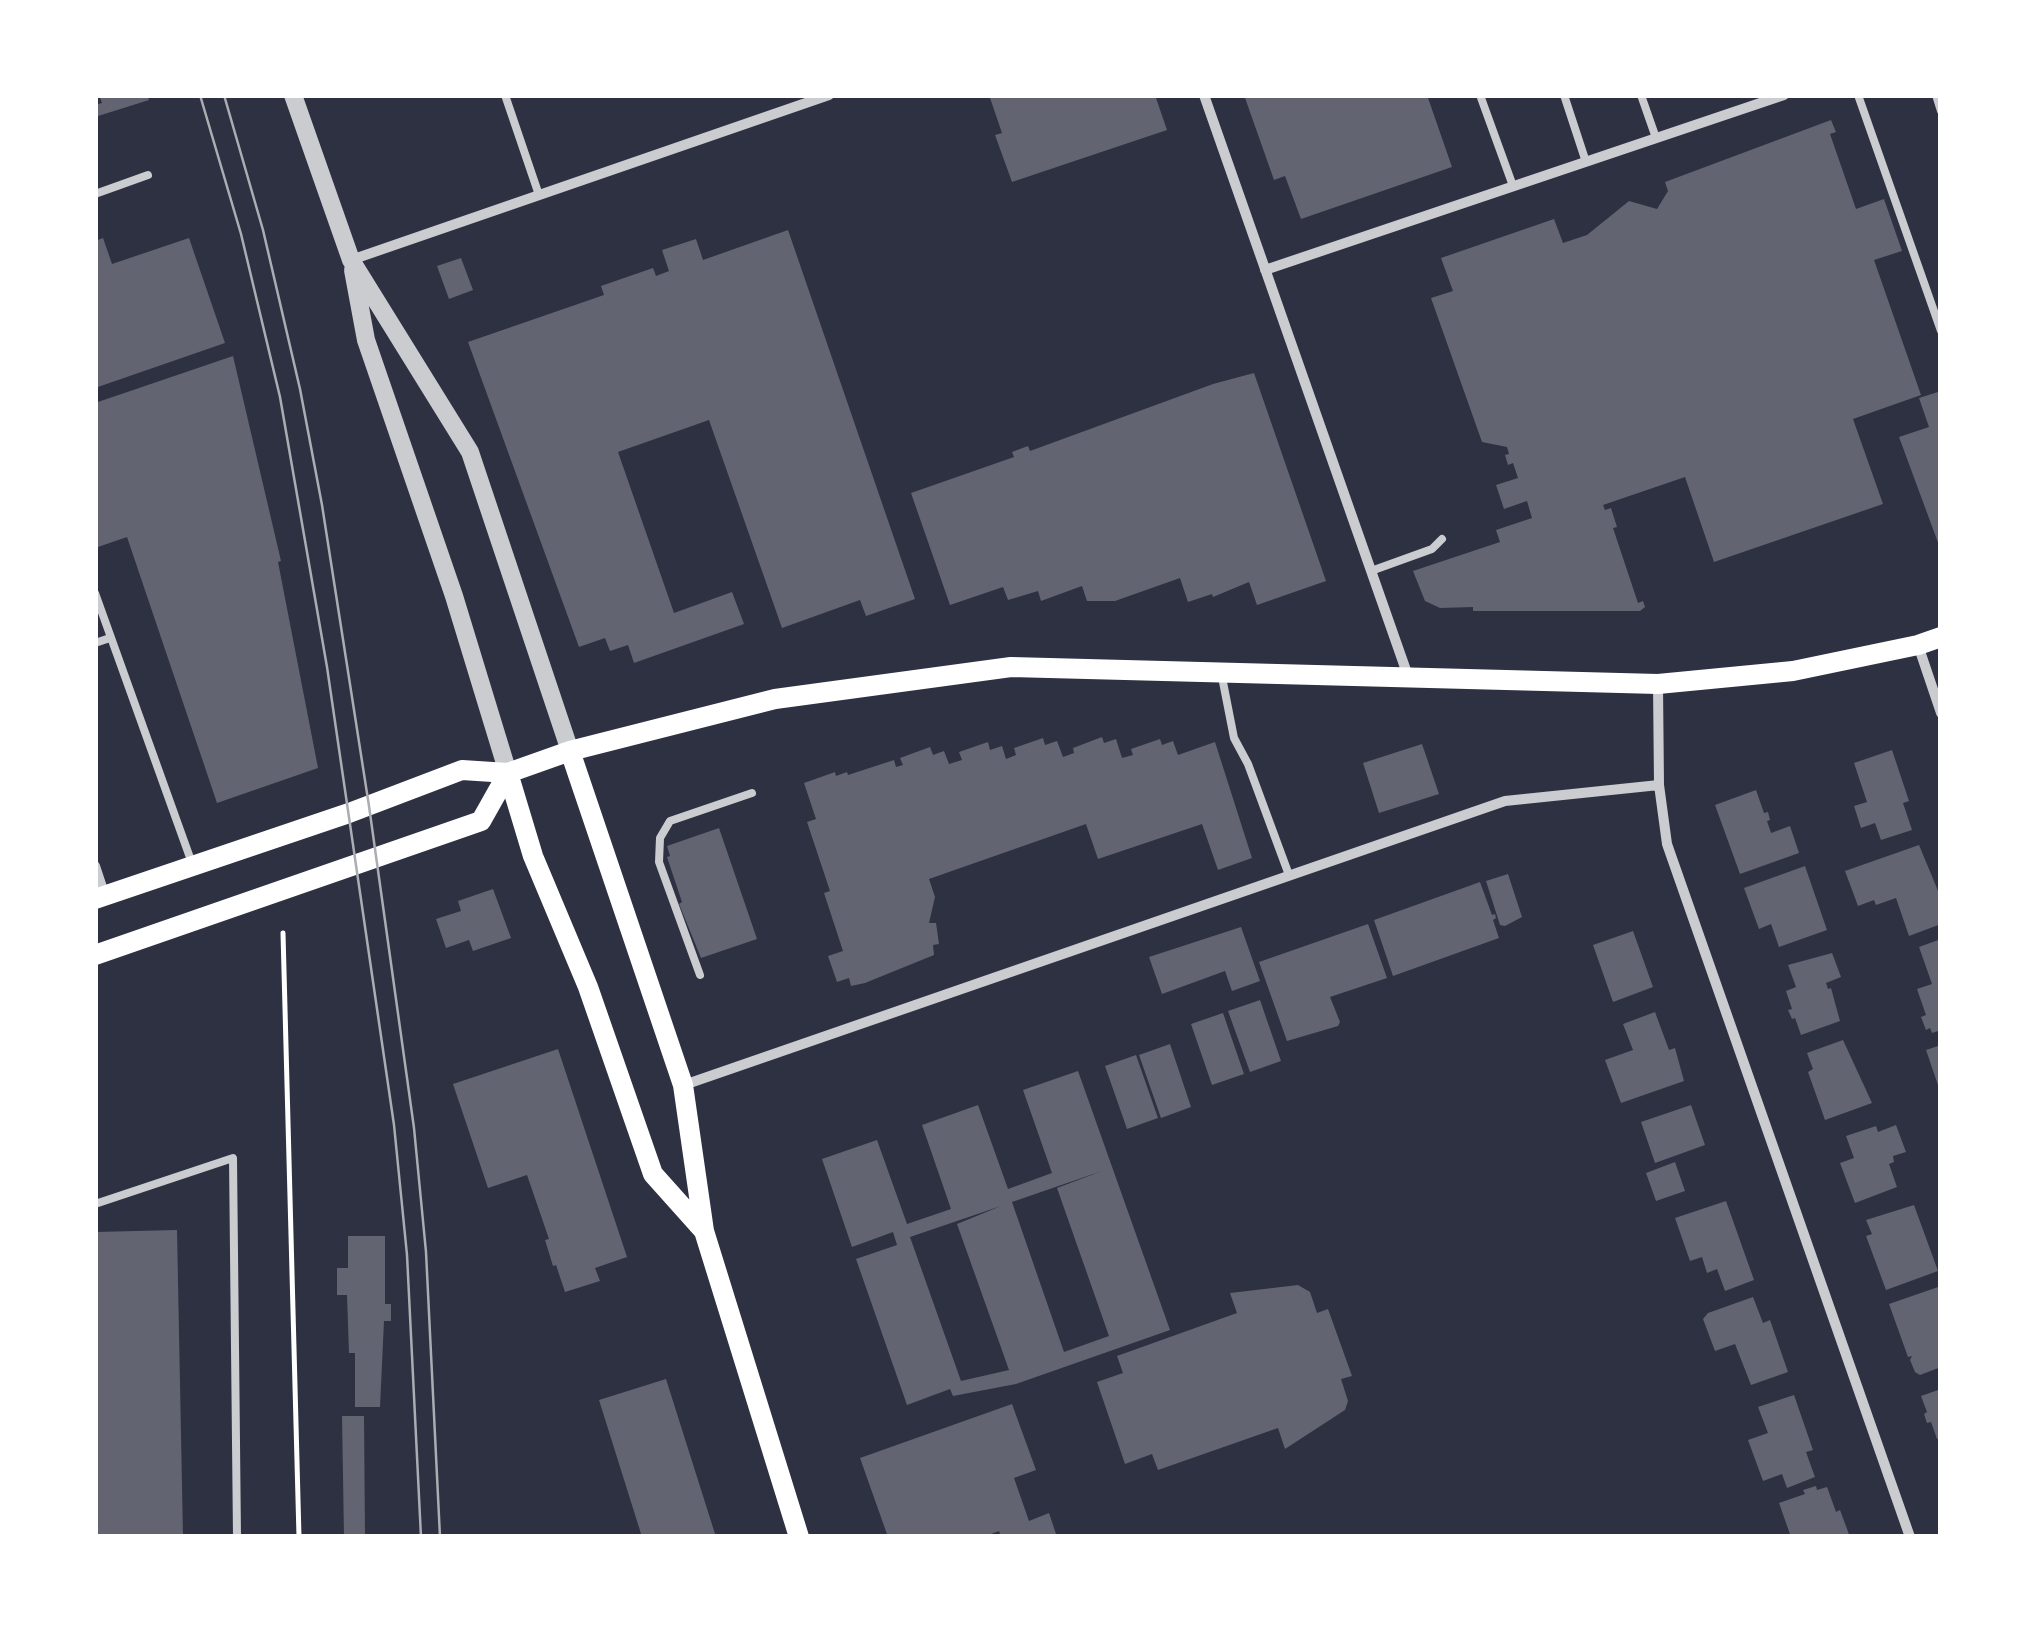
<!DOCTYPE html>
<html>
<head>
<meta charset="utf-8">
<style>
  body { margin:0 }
  #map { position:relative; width:2036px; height:1632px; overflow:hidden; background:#2d3142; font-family:Ubuntu,sans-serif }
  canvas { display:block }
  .frame { position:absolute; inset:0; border:98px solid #fff; pointer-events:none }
</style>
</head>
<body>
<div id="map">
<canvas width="2036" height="1632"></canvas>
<div class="frame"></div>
</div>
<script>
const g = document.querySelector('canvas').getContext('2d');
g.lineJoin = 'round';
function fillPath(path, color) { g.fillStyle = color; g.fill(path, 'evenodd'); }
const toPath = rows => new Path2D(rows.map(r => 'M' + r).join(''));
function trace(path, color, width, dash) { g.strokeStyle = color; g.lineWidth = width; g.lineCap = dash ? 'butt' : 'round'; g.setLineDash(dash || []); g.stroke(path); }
fillPath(toPath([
  [99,95,147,95,149,100,95,117,95,105,102,103],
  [989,95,1155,95,1167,130,1012,182,995,135,1002,133],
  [1244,95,1427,95,1452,167,1301,219,1285,176,1274,180],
  [1831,120,1836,132,1830,134,1856,209,1884,199,1902,251,1874,260,1921,395,1853,419,1883,504,1714,562,1685,477,1603,505,1605,510,1611,508,1617,527,1613,528,1638,603,1643,601,1645,607,1640,611,1473,611,1473,607,1440,608,1425,601,1413,571,1500,542,1496,530,1532,518,1527,501,1504,509,1496,485,1518,478,1513,463,1508,465,1505,455,1509,454,1507,447,1482,442,1431,298,1453,291,1441,258,1554,219,1563,243,1587,235,1629,201,1657,209,1668,191,1665,182],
  [788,230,915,599,866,616,860,600,782,628,709,420,618,452,674,613,732,592,744,624,634,663,628,645,610,651,605,638,579,647,468,342,604,295,601,286,653,268,656,276,669,271,662,250,696,239,703,260],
  [103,238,112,264,189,238,225,343,95,388,95,241],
  [461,258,473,290,449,299,437,266],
  [233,356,281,561,278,562,318,768,217,803,127,537,95,548,95,403],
  [1254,373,1326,581,1257,605,1249,582,1213,597,1212,594,1188,602,1180,578,1115,601,1087,601,1082,586,1041,601,1038,591,1008,600,1003,587,950,605,911,493,1014,457,1012,452,1028,446,1030,451,1213,384],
  [1941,391,1941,547,1940,548,1899,437,1929,427,1919,398],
  [1102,737,1104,743,1116,739,1122,758,1133,755,1131,749,1160,739,1162,745,1173,741,1178,755,1215,742,1252,858,1218,870,1202,824,1098,859,1086,824,929,879,935,897,929,923,936,923,939,944,933,945,934,955,865,983,851,986,849,978,837,982,828,956,843,951,824,893,830,891,807,822,816,819,804,783,835,772,836,776,847,772,848,775,894,760,896,767,903,765,900,758,930,747,933,755,944,751,949,764,962,760,959,752,988,742,990,750,1002,746,1006,759,1016,755,1014,748,1043,738,1045,745,1057,741,1063,757,1074,753,1073,748],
  [1422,744,1439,794,1379,813,1363,763],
  [1892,750,1909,801,1903,803,1912,830,1881,840,1875,823,1861,828,1854,806,1867,802,1854,763],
  [1756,790,1764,813,1768,812,1770,820,1767,821,1771,833,1790,826,1799,853,1740,874,1715,805],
  [719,828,757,939,701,958,679,904,682,902,667,857,670,856,667,846],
  [1919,845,1941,898,1941,924,1909,936,1896,898,1876,905,1874,900,1858,906,1845,871],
  [1805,866,1827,930,1779,947,1771,924,1759,929,1744,888],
  [1508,874,1522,917,1505,926,1500,925,1486,881],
  [1480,882,1492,915,1495,914,1496,918,1493,920,1499,938,1393,976,1374,920],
  [493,889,511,938,473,951,469,940,446,948,436,919,461,911,458,901],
  [1368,924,1387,978,1330,997,1340,1022,1338,1026,1287,1041,1259,962],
  [1241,927,1260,981,1232,991,1225,971,1162,994,1149,957],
  [1633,931,1653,987,1613,1002,1593,945],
  [1941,939,1941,1030,1932,1033,1930,1028,1926,1030,1921,1017,1926,1015,1917,989,1932,984,1919,947],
  [1832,953,1841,977,1826,983,1828,989,1831,988,1840,1021,1801,1035,1795,1018,1792,1019,1788,1010,1792,1009,1786,991,1796,987,1788,965],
  [1260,1000,1281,1061,1250,1072,1228,1011],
  [1655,1012,1669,1050,1675,1048,1684,1081,1621,1103,1605,1060,1633,1050,1623,1024],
  [1223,1013,1244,1074,1212,1085,1191,1024],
  [1843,1040,1872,1103,1825,1120,1808,1072,1813,1069,1807,1053],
  [1170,1044,1191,1107,1161,1118,1139,1055],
  [1941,1045,1941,1091,1940,1091,1926,1050],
  [558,1049,627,1257,595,1268,600,1281,565,1292,556,1265,553,1266,545,1240,549,1239,527,1175,488,1188,453,1084],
  [1136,1055,1158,1118,1127,1129,1105,1066],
  [1078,1071,1170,1330,1016,1384,953,1396,950,1389,907,1405,856,1259,897,1245,893,1232,852,1247,822,1159,877,1140,907,1224,951,1209,922,1125,978,1105,1008,1189,1052,1173,1023,1090],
  [1102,1171,1057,1188,1109,1336,1064,1352,1012,1202],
  [1001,1206,957,1224,1009,1370,961,1381,910,1237],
  [1691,1105,1705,1145,1655,1163,1641,1122],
  [1896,1125,1906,1152,1893,1156,1894,1162,1889,1164,1897,1187,1855,1203,1840,1163,1854,1158,1846,1136,1876,1126,1878,1132],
  [1675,1162,1685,1191,1656,1201,1646,1173],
  [1726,1201,1754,1280,1725,1291,1717,1269,1707,1273,1702,1257,1690,1261,1675,1218],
  [1914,1205,1938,1271,1886,1290,1866,1236,1872,1234,1866,1220],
  [177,1230,183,1537,95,1537,95,1232],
  [348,1236,385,1236,385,1304,391,1304,391,1321,384,1321,380,1407,355,1407,355,1353,349,1353,347,1295,337,1295,337,1268,348,1268],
  [1298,1285,1310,1292,1317,1313,1328,1309,1352,1376,1341,1379,1348,1401,1345,1410,1285,1449,1278,1428,1158,1470,1152,1454,1125,1464,1097,1382,1123,1373,1117,1356,1237,1313,1230,1293],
  [1941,1286,1941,1367,1920,1375,1915,1372,1910,1360,1912,1356,1908,1357,1889,1304],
  [1753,1297,1763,1323,1770,1320,1788,1372,1751,1385,1735,1344,1715,1351,1703,1319,1708,1313],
  [666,1379,716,1537,642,1537,599,1400],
  [1941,1389,1941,1438,1937,1439,1931,1422,1927,1423,1924,1414,1927,1412,1921,1396],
  [1794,1395,1813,1450,1806,1452,1815,1477,1787,1488,1782,1474,1763,1481,1748,1440,1768,1433,1758,1407],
  [1012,1404,1036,1470,1014,1478,1029,1521,1049,1513,1057,1537,1001,1537,999,1531,983,1537,888,1537,860,1458],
  [342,1416,364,1416,365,1537,344,1537],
  [1816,1486,1817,1490,1827,1487,1836,1512,1840,1510,1850,1537,1791,1537,1779,1503,1805,1494,1803,1490]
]), '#626471');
trace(toPath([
  [283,933,299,1537]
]), '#fff', 5);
trace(toPath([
  [505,95,539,195],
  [1480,95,1513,186],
  [1564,95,1586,162],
  [1641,95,1656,138],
  [1858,95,1941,331],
  [1936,95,1941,111],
  [95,194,148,175],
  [1371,571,1432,549,1442,539],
  [95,593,193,866],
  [95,643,110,638],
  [1222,677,1234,738,1248,764,1289,875],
  [700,975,659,862,660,838,670,821,752,793],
  [95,1204,233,1158,237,1537]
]), '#caccd0', 8);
trace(toPath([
  [1204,95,1408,676],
  [351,260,829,95],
  [1265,270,1784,95],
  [1918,645,1941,713],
  [1658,685,1659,785,1667,844,1910,1537],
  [95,866,105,896],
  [684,1085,1505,801,1659,785]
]), '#caccd0', 10);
trace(toPath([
  [293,95,351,260,470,452,570,751],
  [353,270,366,340,454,596,508,773]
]), '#caccd0', 18);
trace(toPath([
  [570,751,683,1085,704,1231,799,1537],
  [508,773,533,856,588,987,653,1174,704,1231],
  [95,899,349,813,462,770,508,773,570,751,775,699,1011,667,1658,684,1793,671,1918,645,1941,637],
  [95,955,481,821,508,773]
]), '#fff', 20);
trace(toPath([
  [200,95,241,234,280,397,327,667,394,1125,407,1255,421,1537],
  [224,95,263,230,300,389,322,505,369,806,414,1128,426,1252,440,1537]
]), '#abadb3', 2.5);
</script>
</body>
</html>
